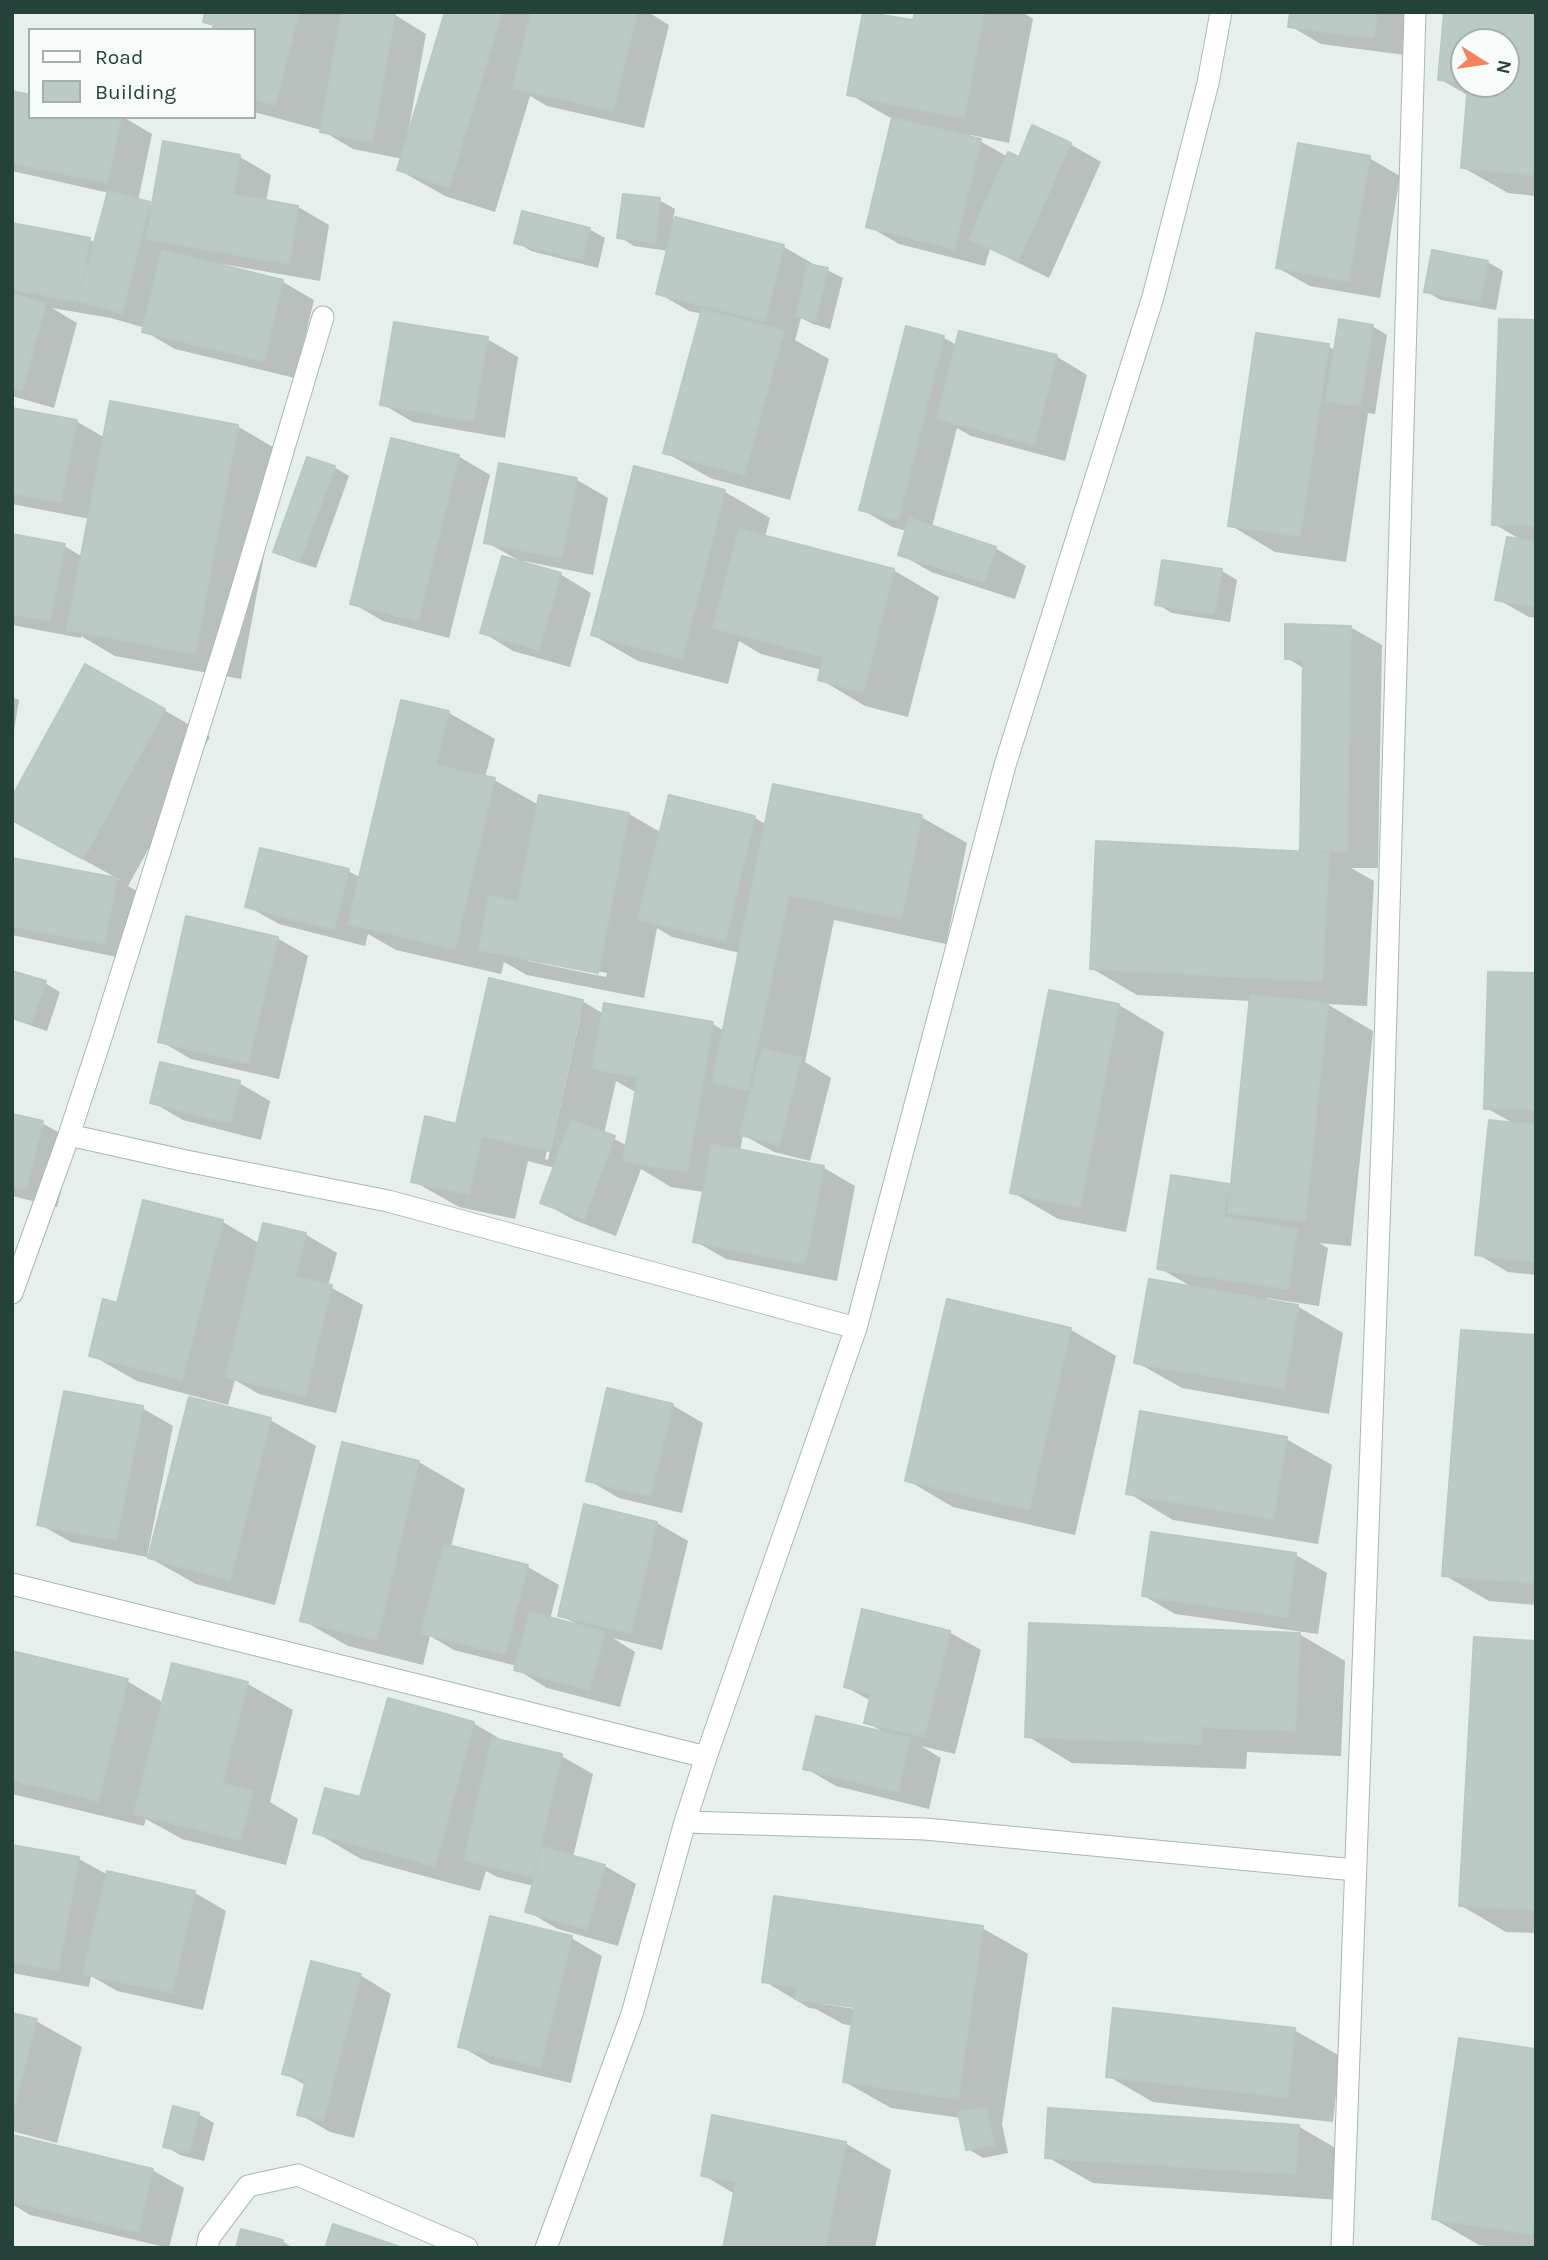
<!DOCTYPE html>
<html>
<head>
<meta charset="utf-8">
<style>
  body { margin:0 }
  #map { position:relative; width:1548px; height:2260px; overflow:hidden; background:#e6efeb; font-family:Karla,sans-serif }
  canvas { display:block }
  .frame { position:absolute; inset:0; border:14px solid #24423a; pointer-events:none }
  .legend { position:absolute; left:28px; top:28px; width:228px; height:91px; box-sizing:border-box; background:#f7fbf9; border:2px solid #a3b1ad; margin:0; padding:9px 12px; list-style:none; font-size:21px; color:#24423a }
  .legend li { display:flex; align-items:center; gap:14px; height:35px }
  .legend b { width:35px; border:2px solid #a3b1ad }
  .north { position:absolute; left:1450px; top:28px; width:70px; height:70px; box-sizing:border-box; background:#f7fbf9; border:2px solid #a3b1ad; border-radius:50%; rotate:102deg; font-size:19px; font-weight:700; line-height:28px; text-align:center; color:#24423a }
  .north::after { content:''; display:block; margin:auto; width:24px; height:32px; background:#f4845f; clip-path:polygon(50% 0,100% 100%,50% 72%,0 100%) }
</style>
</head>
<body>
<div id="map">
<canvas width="1548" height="2260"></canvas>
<div class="frame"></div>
<ul class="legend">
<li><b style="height:9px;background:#fff"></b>Road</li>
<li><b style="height:19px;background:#bbcac4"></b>Building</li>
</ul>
<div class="north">N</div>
</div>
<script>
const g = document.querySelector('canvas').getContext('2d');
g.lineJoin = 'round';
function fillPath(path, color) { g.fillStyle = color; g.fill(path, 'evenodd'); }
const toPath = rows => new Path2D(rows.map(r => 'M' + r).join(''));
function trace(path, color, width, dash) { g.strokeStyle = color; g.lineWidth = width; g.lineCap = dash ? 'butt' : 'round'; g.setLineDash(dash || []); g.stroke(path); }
fillPath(toPath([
  [207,12,377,12,395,15,426,34,408,133,410,133,447,12,648,12,669,25,644,128,547,106,530,96,495,212,445,196,399,170,403,159,353,149,321,130,254,112,254,30,215,26,205,21],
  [916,12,1022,12,1033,19,1009,143,971,135,970,138,980,141,1008,157,1020,159,1070,144,1101,162,1049,278,990,249,985,266,899,244,868,226,894,120,849,94,915,22],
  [1292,12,1411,12,1405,55,1321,44,1290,26],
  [1446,12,1536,12,1536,196,1508,193,1462,167,1469,96,1440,79],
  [1464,42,1506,42,1506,84,1464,84],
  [12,93,30,117,123,117,152,134,138,201,154,206,165,143,240,157,271,175,266,202,298,207,329,225,320,281,222,264,221,267,283,282,314,300,295,378,175,349,144,331,145,328,111,318,52,308,77,323,54,408,12,396,12,225,89,240,96,243,109,193,12,171],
  [1369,158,1400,176,1380,298,1310,286,1278,268],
  [659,200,675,209,673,219,784,247,815,265,814,267,827,270,843,278,830,329,813,324,801,318,795,340,829,359,790,500,710,478,665,452,703,314,689,311,658,293,669,251,634,246,619,237],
  [589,229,605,238,598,268,531,251,516,242],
  [1488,262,1503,271,1496,310,1441,300,1425,291],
  [1536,322,1536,618,1529,617,1497,599,1523,541,1494,524],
  [1372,326,1387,335,1375,414,1368,413,1346,562,1275,552,1230,525,1328,346,1336,351],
  [907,328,944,338,957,345,1056,356,1087,375,1065,461,971,436,957,428,932,527,995,548,1026,566,1015,599,931,572,900,554,907,531,892,527,861,509],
  [487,339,518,357,505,438,413,422,382,404],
  [12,409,76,421,105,438,237,426,283,453,241,679,115,656,81,636,81,638,12,625,12,536,64,546,83,557,90,519,12,504],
  [458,456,490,475,449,638,383,621,352,603],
  [500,465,577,480,608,498,593,575,524,561,523,564,560,574,591,593,570,667,513,651,482,632,520,561,486,542],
  [334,467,349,476,316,568,291,560,275,551],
  [725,492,770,518,765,537,893,570,939,597,908,717,865,706,820,679,822,670,761,654,739,641,728,684,638,661,593,635],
  [1222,571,1237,580,1230,622,1172,613,1157,604],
  [1350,627,1382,645,1378,868,1351,868,1374,881,1367,1006,1327,1004,1373,1031,1351,1246,1319,1243,1328,1248,1319,1306,1267,1298,1267,1301,1297,1306,1343,1333,1329,1414,1182,1388,1136,1362,1194,1288,1159,1268,1228,1186,1232,1188,1252,1001,1137,995,1091,968,1310,854,1302,849,1305,669,1287,658],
  [12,697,19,700,12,742],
  [402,702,449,713,495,739,485,778,494,780,539,805,540,797,629,814,662,833,670,798,755,818,767,825,921,817,967,843,946,944,834,920,805,1062,831,1078,810,1161,774,1152,743,1135,740,1152,824,1168,855,1186,837,1281,726,1259,695,1241,704,1192,671,1187,641,1169,616,1236,574,1220,542,1202,555,1168,528,1161,515,1219,459,1207,413,1181,457,1126,582,1001,604,1014,713,1024,724,1031,740,953,672,937,657,928,644,998,527,975,504,962,501,974,396,950,368,934,365,946,279,924,247,906,348,871,361,878],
  [528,957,607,973,606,977,528,961],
  [578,1014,581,1014,548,1160,545,1159],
  [616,1081,637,1093,628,1146,604,1134],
  [164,710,210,737,128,886,147,897,136,961,12,935,12,859,120,880,50,841],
  [277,938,308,956,279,1079,191,1059,160,1041],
  [12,973,45,983,60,992,47,1031,12,1019],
  [1536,975,1536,1275,1508,1272,1477,1254,1515,1124,1486,1108],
  [1119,1005,1164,1032,1126,1232,1058,1219,1012,1192],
  [239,1083,270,1101,261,1140,183,1120,152,1102],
  [12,1115,42,1123,74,1141,57,1207,12,1196],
  [145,1202,223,1222,260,1244,305,1234,337,1253,328,1286,363,1305,336,1413,259,1394,235,1380,228,1405,137,1381,91,1355,118,1305],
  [949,1301,1071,1330,1116,1356,1075,1535,953,1507,907,1480],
  [1536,1337,1536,1605,1489,1601,1444,1575],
  [672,1405,703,1423,682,1513,619,1498,588,1480],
  [142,1408,173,1426,147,1557,71,1542,39,1524],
  [270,1420,316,1446,275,1605,196,1584,148,1557],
  [1286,1439,1332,1465,1318,1544,1173,1520,1128,1493],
  [343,1444,419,1462,465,1489,451,1547,528,1567,559,1585,550,1619,580,1626,560,1615,657,1523,688,1541,662,1650,613,1638,635,1652,620,1707,547,1688,516,1669,517,1666,454,1650,430,1636,423,1665,348,1646,302,1620],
  [1296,1555,1327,1573,1318,1634,1175,1614,1144,1596],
  [949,1632,981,1650,955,1754,921,1746,941,1758,929,1809,836,1786,805,1768,887,1734,866,1722,871,1701,846,1687],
  [1299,1634,1345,1661,1341,1756,1247,1752,1246,1769,1072,1763,1027,1736],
  [1536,1643,1536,1933,1506,1932,1460,1905],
  [12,1653,127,1681,164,1703,174,1665,248,1684,293,1710,270,1802,298,1819,286,1865,182,1839,146,1819,144,1826,12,1794],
  [473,1723,509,1744,561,1756,593,1774,573,1857,605,1866,636,1884,618,1946,558,1929,527,1911,534,1886,497,1877,486,1871,480,1891,361,1859,315,1832],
  [12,1846,79,1859,108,1875,195,1893,226,1911,203,2010,117,1991,91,1976,89,1987,12,1973],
  [982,1928,1028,1954,1002,2124,1008,2153,983,2158,968,2149,961,2118,891,2108,845,2082,853,2026,843,2024,816,2009,809,2008,764,1981],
  [819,2000,863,2007,862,2010,823,2004],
  [571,1938,602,1956,571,2083,491,2064,460,2046],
  [360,1975,391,1994,354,2138,330,2132,299,2114,307,2086,284,2073],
  [12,2015,36,2021,82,2047,57,2143,12,2131],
  [1294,2030,1340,2056,1333,2122,1153,2102,1108,2076],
  [1536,2051,1536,2248,1499,2248,1479,2245,1434,2219],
  [198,2114,214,2123,204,2161,180,2155,165,2146],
  [1298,2126,1344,2153,1341,2200,1093,2183,1047,2157],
  [12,2138,152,2170,184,2188,169,2248,30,2215,12,2204],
  [845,2143,891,2170,875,2248,725,2248,735,2194,703,2175],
  [282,2241,293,2248,238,2248]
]), '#0003');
const building = toPath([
  [205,12,299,12,275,105,254,99,254,30,212,30,214,25,203,22,205,12],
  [342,12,395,14,372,142,320,132,342,12],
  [445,12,502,12,449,187,397,170,445,12],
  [531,12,637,12,613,111,513,88,531,12],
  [863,12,913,20,915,12,984,12,964,118,847,95,863,12],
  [1290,12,1377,12,1374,38,1288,27,1290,12],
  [1444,12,1536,12,1536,175,1461,168,1468,84,1506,84,1506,42,1464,42,1464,82,1438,80,1444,12],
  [12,91,30,95,30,117,121,117,107,183,12,163,12,91],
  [892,118,981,139,954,249,866,227,892,118],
  [1032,125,1071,143,1018,261,969,239,1008,152,1019,157,1032,125],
  [163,141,240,155,233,194,298,206,289,264,146,239,163,141],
  [1298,143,1370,156,1348,281,1276,268,1298,143],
  [108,191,150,202,122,313,78,301,108,191],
  [623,194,660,198,655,243,617,238,623,194],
  [522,211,590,228,582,260,514,243,522,211],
  [675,217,784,245,765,321,656,294,675,217],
  [12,223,90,238,78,302,12,289,12,223],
  [162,250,283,280,264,361,142,332,162,250],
  [1432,250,1488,261,1480,302,1424,292,1432,250],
  [808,264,828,268,815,321,796,316,808,264],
  [12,294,46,303,22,391,12,388,12,294],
  [702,309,784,331,744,475,663,453,702,309],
  [1339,319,1373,325,1360,406,1326,401,1339,319],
  [1499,319,1536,320,1536,526,1492,525,1499,319],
  [394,322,488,337,473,421,380,405,394,322],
  [906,326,944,336,898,520,859,510,906,326],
  [959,331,1057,355,1034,444,937,419,959,331],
  [1256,333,1329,344,1300,536,1228,526,1256,333],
  [110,401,238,425,195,654,67,630,110,401],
  [12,408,77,420,61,502,12,493,12,408],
  [391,438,459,455,418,621,350,604,391,438],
  [307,457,335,466,300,561,273,552,307,457],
  [499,463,577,478,562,558,484,543,499,463],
  [634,466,725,490,682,659,591,635,634,466],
  [909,518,996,547,984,582,898,555,909,518],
  [739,529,894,569,863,692,818,680,823,657,713,628,739,529],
  [12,534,65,544,50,621,12,614,12,534],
  [1507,537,1536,542,1536,607,1495,600,1507,537],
  [502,556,561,573,539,650,480,633,502,556],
  [1162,560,1222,569,1214,614,1155,605,1162,560],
  [1285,624,1351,626,1347,851,1300,850,1303,660,1285,659,1285,624],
  [85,664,165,709,83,859,12,820,12,797,85,664],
  [401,700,449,711,436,765,495,778,455,949,348,924,401,700],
  [773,784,922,815,901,919,789,895,748,1090,712,1083,773,784],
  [539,795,629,813,598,973,479,950,489,896,518,902,539,795],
  [669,795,755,816,725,941,638,919,669,795],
  [1096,841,1329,853,1322,981,1090,969,1096,841],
  [260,848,349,869,334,929,245,907,260,848],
  [12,858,117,878,104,944,12,926,12,858],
  [186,916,278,937,248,1063,158,1042,186,916],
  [12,971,46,981,31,1023,12,1017,12,971],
  [1488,972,1536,973,1536,1110,1484,1109,1488,972],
  [489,978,583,1000,549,1151,482,1136,469,1194,411,1182,425,1116,456,1124,489,978],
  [1049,990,1119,1004,1080,1207,1010,1193,1049,990],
  [1250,995,1328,1003,1305,1221,1228,1213,1250,995],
  [604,1003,713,1022,687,1172,623,1161,638,1077,592,1069,604,1003],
  [762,1048,801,1058,779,1145,740,1135,762,1048],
  [160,1062,240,1081,230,1123,150,1103,160,1062],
  [12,1114,43,1121,26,1190,12,1187,12,1114],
  [571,1120,615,1136,584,1219,540,1203,571,1120],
  [1489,1120,1536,1125,1536,1262,1475,1255,1489,1120],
  [712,1144,824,1166,805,1264,693,1242,712,1144],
  [1171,1175,1229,1184,1223,1217,1297,1229,1288,1289,1157,1269,1171,1175],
  [143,1200,223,1220,182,1380,89,1356,103,1299,117,1303,143,1200],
  [263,1223,306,1233,295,1277,332,1285,305,1396,226,1377,263,1223],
  [1149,1279,1298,1305,1284,1389,1134,1363,1149,1279],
  [947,1299,1071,1328,1029,1510,905,1481,947,1299],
  [1461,1330,1536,1335,1535,1583,1442,1576,1461,1330],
  [607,1388,673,1404,650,1496,586,1481,607,1388],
  [64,1391,143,1406,116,1540,37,1525,64,1391],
  [189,1397,271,1418,230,1580,148,1558,189,1397],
  [1140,1411,1287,1437,1273,1519,1126,1494,1140,1411],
  [342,1442,419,1461,377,1640,300,1621,342,1442],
  [584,1504,657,1522,631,1633,558,1616,584,1504],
  [1151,1532,1296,1553,1287,1617,1142,1596,1151,1532],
  [444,1544,528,1565,505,1654,421,1633,444,1544],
  [862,1609,950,1631,924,1737,864,1723,871,1694,844,1687,862,1609],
  [530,1612,605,1632,589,1690,514,1670,530,1612],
  [1029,1623,1300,1633,1295,1731,1201,1727,1201,1744,1025,1737,1029,1623],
  [1474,1637,1536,1641,1536,1910,1459,1906,1474,1637],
  [12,1651,128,1679,98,1801,12,1780,12,1651],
  [172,1663,248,1682,222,1783,253,1791,240,1840,134,1814,172,1663],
  [388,1698,474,1722,435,1866,313,1833,325,1788,360,1797,388,1698],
  [816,1716,910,1738,898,1792,803,1769,816,1716],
  [492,1738,562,1754,533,1877,464,1860,492,1738],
  [12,1845,79,1857,58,1970,12,1962,12,1845],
  [543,1847,605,1865,587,1929,525,1912,543,1847],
  [107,1871,195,1891,172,1993,83,1974,107,1871],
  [774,1896,983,1926,958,2099,843,2082,854,2007,795,1999,797,1987,762,1982,774,1896],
  [490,1916,572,1936,540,2067,458,2047,490,1916],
  [311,1961,361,1974,323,2121,297,2115,306,2080,282,2074,311,1961],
  [1113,2008,1295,2028,1287,2097,1106,2077,1113,2008],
  [12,2013,37,2019,12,2115,12,2013],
  [1459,2038,1536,2049,1536,2212,1532,2234,1432,2219,1459,2038],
  [173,2106,199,2113,189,2153,163,2147,173,2106],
  [986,2107,994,2145,966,2150,958,2112,986,2107],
  [1048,2108,1299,2125,1295,2174,1045,2158,1048,2108],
  [712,2115,846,2142,825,2248,723,2248,736,2182,701,2176,712,2115],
  [13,2135,153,2169,138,2232,12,2201,13,2135],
  [333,2224,403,2248,325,2248,333,2224],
  [241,2229,283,2240,281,2248,236,2248,241,2229]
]);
fillPath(building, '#bbcac4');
trace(building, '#b8c9c2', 2);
const minor = toPath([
  [69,1135,186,1161,388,1201,856,1328],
  [12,1293,69,1135,102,1035,229,632,323,317],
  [12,1584,706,1757],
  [685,1822,925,1829,1355,1870],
  [207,2248,209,2238,248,2186,298,2175,467,2248],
  [546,2248,632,2014,685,1822,706,1757,856,1328,1005,765,1153,297,1208,83,1221,12],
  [1342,2248,1383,1114,1415,12]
]);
trace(minor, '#a8b8b2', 23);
trace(minor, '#fff', 21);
</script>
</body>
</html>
